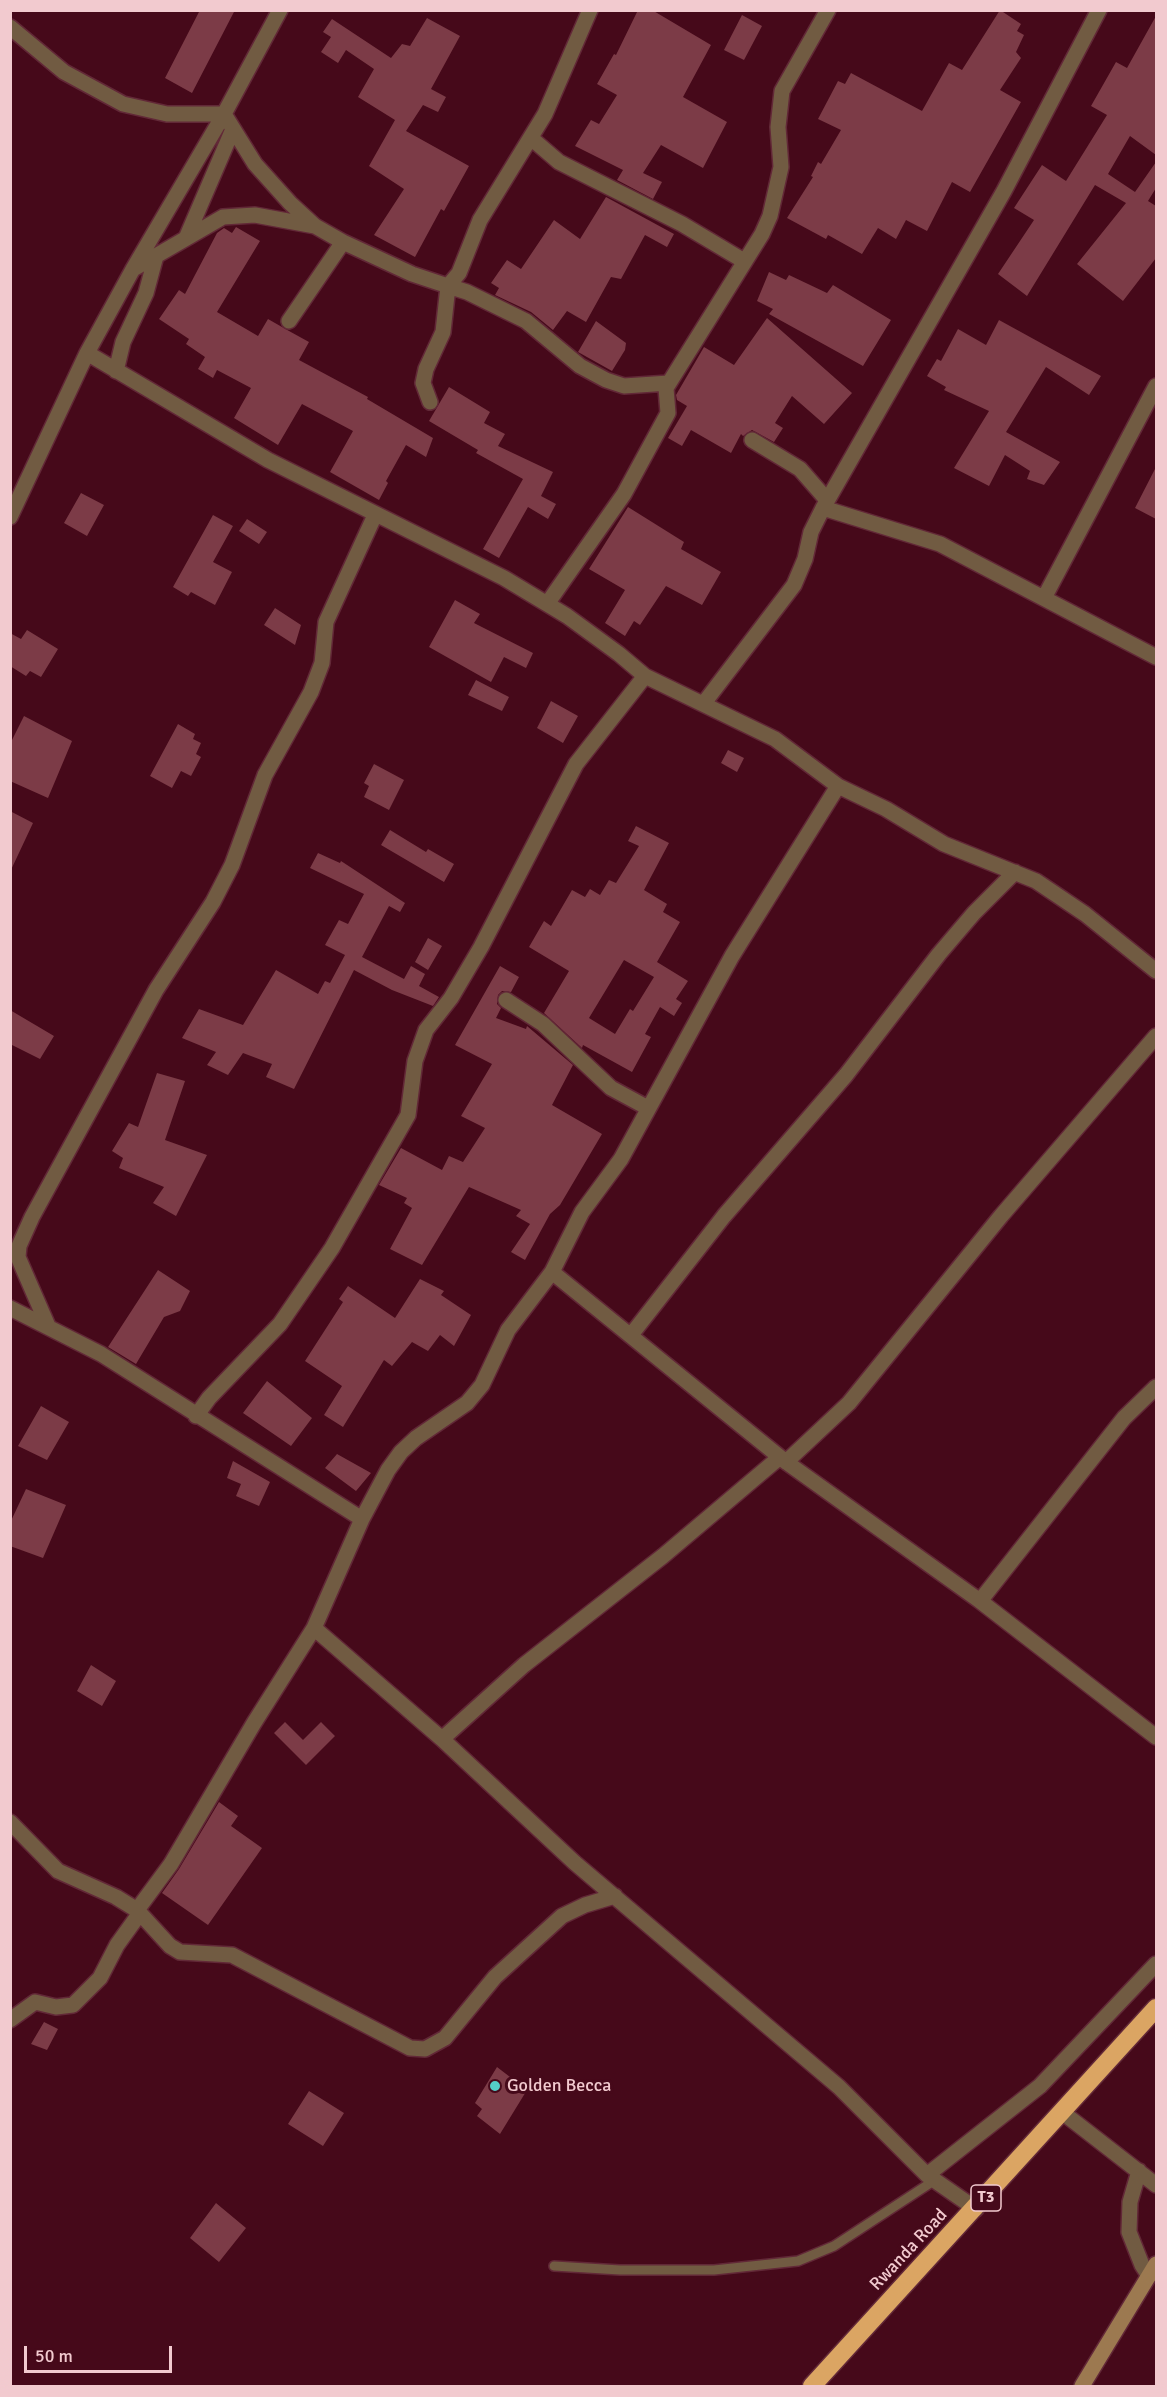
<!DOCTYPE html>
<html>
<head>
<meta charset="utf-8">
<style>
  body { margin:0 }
  #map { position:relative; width:1167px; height:2397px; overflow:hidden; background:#46091a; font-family:Signika,sans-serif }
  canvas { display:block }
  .frame { position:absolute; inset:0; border:12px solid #f2cacf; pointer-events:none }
  .scale { position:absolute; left:24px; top:2346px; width:148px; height:27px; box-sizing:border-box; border:3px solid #f2cacf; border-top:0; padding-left:8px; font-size:18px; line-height:21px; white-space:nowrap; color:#f2cacf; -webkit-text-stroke:4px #46091a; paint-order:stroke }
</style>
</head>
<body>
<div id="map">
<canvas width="1167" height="2397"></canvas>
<div class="frame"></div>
<div class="scale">50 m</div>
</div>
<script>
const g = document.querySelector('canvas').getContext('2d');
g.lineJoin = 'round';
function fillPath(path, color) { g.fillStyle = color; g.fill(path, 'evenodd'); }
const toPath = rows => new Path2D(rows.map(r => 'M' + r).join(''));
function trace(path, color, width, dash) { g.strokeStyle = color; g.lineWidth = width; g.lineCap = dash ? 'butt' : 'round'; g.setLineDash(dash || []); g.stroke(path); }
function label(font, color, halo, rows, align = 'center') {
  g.font = font + ' Signika,sans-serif'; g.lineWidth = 6; g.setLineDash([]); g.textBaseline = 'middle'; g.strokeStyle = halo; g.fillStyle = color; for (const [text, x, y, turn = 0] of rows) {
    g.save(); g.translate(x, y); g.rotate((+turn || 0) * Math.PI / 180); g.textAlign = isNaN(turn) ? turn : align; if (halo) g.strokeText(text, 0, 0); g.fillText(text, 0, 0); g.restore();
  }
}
fillPath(toPath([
  [200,10,235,10,192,93,165,78],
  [638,10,652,10,711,45,683,97,727,122,703,168,661,145,643,173,662,182,653,199,617,180,623,170,575,146,591,120,599,124,617,95,597,84,614,54,616,55],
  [1000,10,1021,24,1017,31,1024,35,1016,52,1021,58,1000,90,1021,102,970,192,952,182,927,231,906,220,896,239,878,228,862,254,828,235,826,239,787,218,813,177,811,176,818,162,821,164,841,130,818,119,838,81,845,84,851,73,922,111,949,63,962,70],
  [742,15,762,26,744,60,724,50],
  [1156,16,1156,155,1130,136,1108,174,1135,192,1156,162,1156,188,1148,201,1156,206,1156,258,1123,301,1077,264,1126,203,1095,185,1027,296,998,274,1034,220,1014,208,1042,165,1066,181,1107,115,1091,106,1116,62,1127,68],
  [427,18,460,36,431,89,446,97,438,112,423,105,406,131,469,166,444,211,441,209,415,257,374,235,404,189,369,166,395,120,358,97,374,69,346,50,338,63,321,52,331,37,323,32,332,19,391,58,402,44,410,46],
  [606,197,674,234,667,247,645,235,621,279,611,277,586,322,567,311,553,330,531,312,495,295,499,288,491,283,507,260,521,269,554,220,580,239],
  [236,227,260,241,217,312,258,336,268,319,289,331,309,342,299,360,368,397,367,399,433,438,426,457,406,445,386,481,388,483,379,500,330,472,353,431,302,404,278,445,234,418,251,388,217,370,213,378,198,369,205,357,186,344,189,339,159,319,179,290,185,294,217,233,224,228,232,233],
  [769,272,786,280,789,275,827,293,833,285,891,320,863,366,769,314,773,309,757,301],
  [767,318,852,393,824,424,792,396,775,423,783,428,774,442,752,430,743,436,741,434,731,453,691,430,682,446,668,438,687,406,677,400,676,395,704,347,734,365],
  [999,320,1101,376,1089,395,1046,367,1006,432,1060,462,1044,485,1027,479,1030,471,1005,455,989,486,954,468,989,411,944,390,946,387,927,376,937,359,941,361,958,329,986,345],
  [596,321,626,343,625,350,612,371,578,352],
  [449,387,490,412,484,423,505,434,498,446,553,472,541,496,556,504,548,519,528,507,499,558,483,549,523,479,476,453,478,450,429,421],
  [1156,467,1156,519,1135,508],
  [81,493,104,505,87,536,64,523],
  [628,507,684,542,681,549,721,572,702,605,666,586,640,625,634,621,625,636,605,623,625,590,589,569],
  [213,515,233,526,213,562,232,572,215,605,191,592,188,596,173,587],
  [247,519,267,532,259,544,239,531],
  [455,600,480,614,474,623,533,653,526,668,504,657,491,682,429,647],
  [275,608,301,625,295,645,264,625],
  [27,630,58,649,41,677,30,671,26,676,10,666,10,633,21,639],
  [476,680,509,697,502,711,468,695],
  [551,701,578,716,563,743,537,728],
  [24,716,72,741,48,798,10,781,10,744],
  [178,724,195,734,193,739,201,743,196,754,201,757,191,776,181,771,172,788,150,776],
  [728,750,744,758,737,772,721,763],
  [374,764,404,780,389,810,364,797,369,786,364,783],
  [10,811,33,823,10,872],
  [636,826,669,843,644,890,667,904,663,912,680,922,657,962,688,981,676,999,682,1003,674,1016,660,1007,645,1034,651,1037,632,1072,583,1045,582,1048,544,1013,569,971,529,947,544,921,551,926,572,890,585,897,590,889,600,895,609,880,616,883,639,846,628,841],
  [624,960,654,977,633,1011,630,1009,615,1034,589,1018],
  [390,830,426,852,428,849,454,864,444,882,381,845],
  [318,853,340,863,341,861,405,903,400,912,389,906,362,957,404,979,411,966,425,974,419,986,439,997,433,1006,392,990,354,970,294,1089,266,1077,272,1064,243,1053,228,1075,207,1065,216,1052,182,1038,199,1009,243,1025,276,970,318,994,325,981,330,983,345,955,325,945,339,920,348,924,364,894,310,868],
  [428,938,442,946,428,970,415,962],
  [500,966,519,977,511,992,502,991,498,995,497,1004,501,1008,496,1018,526,1029,527,1026,573,1065,552,1105,602,1134,560,1205,550,1214,525,1260,511,1252,530,1224,516,1216,521,1210,469,1187,422,1265,390,1249,412,1208,404,1203,407,1198,379,1185,401,1148,442,1170,449,1156,463,1162,485,1128,461,1116,492,1064,455,1045],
  [10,1010,54,1036,40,1059,10,1044],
  [157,1073,185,1081,165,1140,207,1155,176,1216,153,1203,164,1187,119,1168,123,1158,112,1151,129,1123,138,1127],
  [158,1270,190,1291,180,1311,164,1317,136,1364,108,1347],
  [420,1279,444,1291,441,1295,471,1315,454,1346,440,1335,428,1351,412,1342,392,1366,384,1360,343,1427,324,1415,342,1386,305,1361,343,1302,339,1299,348,1286,395,1318],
  [267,1381,312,1418,291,1446,243,1413],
  [41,1406,69,1422,47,1460,18,1446],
  [337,1454,371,1473,356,1491,325,1468],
  [233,1461,270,1482,259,1506,236,1496,241,1484,227,1478],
  [26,1489,66,1505,43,1558,10,1546,10,1523],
  [91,1665,116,1681,102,1706,77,1691],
  [285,1722,303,1740,321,1722,335,1736,306,1765,274,1733],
  [219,1802,238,1816,231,1826,262,1848,208,1925,162,1893,179,1869],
  [44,2022,58,2029,47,2050,31,2044],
  [497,2067,527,2090,500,2134,477,2116,482,2109,475,2103],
  [309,2091,344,2113,323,2146,288,2124],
  [216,2203,246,2228,219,2262,190,2238]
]), '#7c3b47');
const lane = toPath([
  [554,2266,620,2270,714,2270,798,2261,834,2246,935,2180]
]);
const street = toPath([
  [10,27,64,72,123,104,167,114,224,114,255,164,290,203,315,226,343,242,412,274,448,286,459,273,480,220,545,114,590,10],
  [531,138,559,162,682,224,744,261],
  [187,236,233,129],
  [135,268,223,217,255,215,315,226],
  [289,321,343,242],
  [87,353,268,460,504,578,567,616,619,654,645,676,775,739,838,786,886,809,944,844,1036,881,1085,914,1156,971],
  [116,371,123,342,146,293,156,256],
  [430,402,423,383,426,369,443,332,448,286,467,292,526,321,580,366,606,380,624,386,669,383],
  [752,440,800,469,827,500],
  [823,508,940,544,1156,657],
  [10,517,87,353,133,269,224,114,280,10],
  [1044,598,1156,386],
  [547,604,624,494,668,413,666,388,762,234,770,216,781,167,778,127,782,91,828,10],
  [704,703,794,585,805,559,811,532,823,508,1004,191,1099,10],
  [506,1000,543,1024,611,1088,648,1108],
  [552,1272,786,1462,980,1601,1156,1737],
  [10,1308,101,1354,362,1519],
  [48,1326,18,1257,19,1246,32,1217,156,990,213,902,232,865,265,775,311,692,322,663,326,622,375,515],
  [631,1335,724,1216,846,1075,939,954,974,913,1015,872],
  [196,1416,209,1398,280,1324,332,1248,408,1115,415,1061,426,1030,451,998,481,947,576,764,645,676],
  [786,1462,849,1403,1001,1216,1156,1036],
  [980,1601,1124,1418,1156,1387],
  [314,1628,442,1739,575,1863,839,2087,927,2175,976,2209],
  [442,1739,524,1665,663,1556,780,1457],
  [10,1822,58,1871,116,1897,137,1910,170,1946,180,1952,232,1955,410,2048,425,2049,445,2038,495,1977,562,1916,585,1905,615,1896],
  [137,1910,171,1864,254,1723,314,1628,362,1519,388,1470,401,1452,416,1438,467,1403,482,1385,508,1330,552,1272,582,1212,621,1159,732,956,838,786],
  [10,2020,35,2002,56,2007,73,2005,100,1978,117,1945,140,1913],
  [1062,2112,1156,2185],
  [1139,2171,1130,2202,1129,2232,1142,2265,1149,2276],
  [927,2175,1040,2086,1156,1964]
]);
const secondary = toPath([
  [1082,2386,1156,2264]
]);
const highway = toPath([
  [812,2386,1156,2008]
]);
trace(lane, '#622837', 12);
trace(street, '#622837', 18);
trace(secondary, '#622837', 18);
trace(highway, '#622837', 21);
trace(lane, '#715b42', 9);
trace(street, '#715b42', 15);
trace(secondary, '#9c7950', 15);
trace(highway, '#dba563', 18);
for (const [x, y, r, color] of [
  [495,2086,6,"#54cdc7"]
]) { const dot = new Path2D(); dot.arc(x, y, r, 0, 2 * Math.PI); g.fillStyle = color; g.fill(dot); trace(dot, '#46091a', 2); }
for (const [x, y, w] of [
  [986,2198,30]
]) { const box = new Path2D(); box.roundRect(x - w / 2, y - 13, w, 26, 4.5); g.fillStyle = '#46091a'; g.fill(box); trace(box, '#f2cacf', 1.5); }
label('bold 16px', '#f2cacf', null, [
  ["T3",986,2198]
]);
label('18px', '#f2cacf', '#46091a', [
  ["Golden Becca",507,2086]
], 'left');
label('18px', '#f2cacf', '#46091a', [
  ["Rwanda Road",909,2250,-47]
]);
</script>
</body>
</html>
